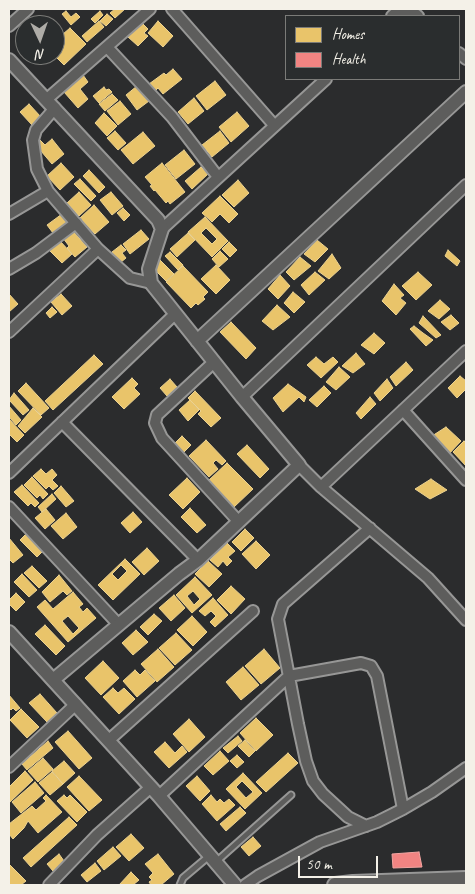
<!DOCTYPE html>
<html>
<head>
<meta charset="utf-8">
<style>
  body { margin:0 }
  #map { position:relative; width:475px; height:894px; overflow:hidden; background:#2b2c2d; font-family:Caveat,sans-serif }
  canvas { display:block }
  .frame { position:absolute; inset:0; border:10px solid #f4f1e8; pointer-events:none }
  .legend { position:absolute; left:285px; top:15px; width:175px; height:65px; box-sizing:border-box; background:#2a2d2e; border:1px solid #7b7b78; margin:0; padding:6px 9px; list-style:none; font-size:15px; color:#f4f1e8 }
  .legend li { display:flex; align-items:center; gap:10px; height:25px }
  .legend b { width:25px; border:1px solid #7b7b78 }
  .north { position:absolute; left:15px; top:15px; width:50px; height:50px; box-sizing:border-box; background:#2a2d2e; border:1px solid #7b7b78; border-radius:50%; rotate:177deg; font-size:14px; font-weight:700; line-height:20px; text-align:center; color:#f4f1e8 }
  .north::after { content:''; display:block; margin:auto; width:18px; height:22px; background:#aeaca7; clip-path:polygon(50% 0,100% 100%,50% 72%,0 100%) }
  .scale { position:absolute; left:298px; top:856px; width:80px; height:22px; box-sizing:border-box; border:2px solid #f4f1e8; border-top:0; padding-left:6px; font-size:15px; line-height:18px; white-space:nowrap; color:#f4f1e8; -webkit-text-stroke:4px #2a2d2e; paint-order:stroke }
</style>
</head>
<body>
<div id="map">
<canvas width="475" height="894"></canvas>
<div class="frame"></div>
<ul class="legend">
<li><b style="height:14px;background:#e9c46a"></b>Homes</li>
<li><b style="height:14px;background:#f28482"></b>Health</li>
</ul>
<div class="north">N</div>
<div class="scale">50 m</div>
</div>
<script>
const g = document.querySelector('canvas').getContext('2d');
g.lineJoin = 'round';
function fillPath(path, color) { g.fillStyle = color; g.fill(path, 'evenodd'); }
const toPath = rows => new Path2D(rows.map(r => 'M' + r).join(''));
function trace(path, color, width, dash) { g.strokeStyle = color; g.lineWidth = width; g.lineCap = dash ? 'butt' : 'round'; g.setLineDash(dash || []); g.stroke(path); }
const homes = toPath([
  [115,9,125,9,115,18,110,13,115,9],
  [66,11,71,17,76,13,80,17,71,25,62,14,66,11],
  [100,11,103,15,95,23,91,19,100,11],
  [107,14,113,19,106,26,100,21,107,14],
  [99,21,104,27,87,42,82,36,99,21],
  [158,21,173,36,163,47,148,33,158,21],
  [142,23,148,29,144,33,148,36,138,46,128,37,142,23],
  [70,28,86,44,64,65,54,55,55,55,55,41,70,28],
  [173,69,182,79,163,94,158,88,155,91,149,84,164,73,166,75,173,69],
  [83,75,88,82,80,89,88,99,78,108,64,92,83,75],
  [215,81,226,95,207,110,196,96,215,81],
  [137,86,149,101,137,110,126,95,137,86],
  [104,87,106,90,109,89,112,92,99,103,93,96,104,87],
  [112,94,118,100,105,111,99,104,112,94],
  [194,98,204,111,188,124,178,112,194,98],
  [120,101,131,114,118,125,107,111,120,101],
  [29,104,41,117,32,125,20,112,29,104],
  [237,112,249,126,231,142,219,127,237,112],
  [104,113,117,126,107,136,95,123,104,113],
  [115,131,126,143,118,150,107,138,115,131],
  [220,131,229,143,212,157,202,145,220,131],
  [143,132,155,146,133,164,121,150,143,132],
  [52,139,64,154,52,164,35,144,40,140,45,145,52,139],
  [184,150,195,164,176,179,165,165,184,150],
  [61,163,74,177,60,190,47,176,61,163],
  [162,163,185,192,170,204,168,201,166,203,155,190,154,191,150,186,152,185,145,177,162,163],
  [201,167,208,174,192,189,185,181,201,167],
  [89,170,105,187,99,193,83,176,89,170],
  [80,179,96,196,91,201,74,184,80,179],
  [238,180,249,193,234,207,222,195,238,180],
  [79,192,91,205,79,216,67,203,79,192],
  [111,192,123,206,112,215,100,200,111,192],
  [220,196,238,214,229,223,220,214,212,222,202,213,220,196],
  [94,205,109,222,95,234,80,218,94,205],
  [123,208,130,215,124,221,117,213,123,208],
  [62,214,71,226,56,237,47,225,62,214],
  [205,217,228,241,212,257,188,232,205,217],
  [206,228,217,239,212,244,201,233,206,228],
  [72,230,87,247,75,257,67,248,69,246,63,238,72,230],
  [141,230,149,239,130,254,123,244,141,230],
  [188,233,195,240,177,257,170,249,188,233],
  [317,240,328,249,315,262,304,254,317,240],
  [60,241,72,254,62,263,49,250,60,241],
  [229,242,237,250,230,257,222,249,229,242],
  [121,245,126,250,122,253,126,258,120,263,112,252,121,245],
  [448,250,460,261,457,266,445,256,448,250],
  [220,251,228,259,219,267,212,259,220,251],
  [170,252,183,265,178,270,165,256,170,252],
  [332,254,341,268,329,279,318,271,332,254],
  [300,257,311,266,294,280,286,272,300,257],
  [160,260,174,274,166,281,152,267,160,260],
  [216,265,230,280,216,294,201,279,216,265],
  [183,266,208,292,203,297,205,299,198,305,196,303,191,308,166,282,183,266],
  [315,272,325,280,309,295,301,285,315,272],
  [418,272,432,285,416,300,402,286,418,272],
  [280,275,290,286,278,299,268,289,280,275],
  [394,284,404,295,400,298,406,303,396,315,382,301,394,284],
  [293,292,305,302,294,313,284,303,293,292],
  [9,294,18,304,9,312,9,294],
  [61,294,72,306,62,315,51,302,61,294],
  [440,300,450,309,439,319,428,311,440,300],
  [277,305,290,317,273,330,262,321,277,305],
  [52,307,57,312,50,318,46,313,52,307],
  [451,315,459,323,450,330,441,322,451,315],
  [423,316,441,335,436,338,419,323,423,316],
  [231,322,256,348,246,359,220,332,231,322],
  [414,326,423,333,433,340,426,346,410,329,414,326],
  [374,333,385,343,374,354,361,345,374,333],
  [356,353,365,364,353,373,342,366,356,353],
  [94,355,103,364,53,410,45,401,94,355],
  [316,357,324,364,333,357,338,362,321,378,307,365,316,357],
  [406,362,413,370,396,386,390,377,406,362],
  [339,367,350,377,336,390,326,382,339,367],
  [460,376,466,381,466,389,457,398,448,388,460,376],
  [132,378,138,384,134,388,140,394,124,409,112,397,132,378],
  [170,379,177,387,167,396,160,388,170,379],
  [387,379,393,388,380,401,374,393,387,379],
  [26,383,49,408,41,415,18,391,26,383],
  [288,384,306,397,304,402,299,397,283,412,273,398,288,384],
  [324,386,331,393,317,407,309,400,324,386],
  [195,391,221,418,211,427,198,414,201,411,188,398,195,391],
  [14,393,29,410,23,415,9,400,14,393],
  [370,397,376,404,361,419,356,413,370,397],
  [190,400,199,410,188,421,179,410,190,400],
  [9,406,21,420,16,425,9,417,9,406],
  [33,408,42,417,25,433,18,426,33,408],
  [9,419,24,435,17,442,9,434,9,419],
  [446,427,461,441,448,455,432,436,446,427],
  [182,436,191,445,182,454,173,445,182,436],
  [206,440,226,461,222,465,216,460,213,463,218,469,209,477,189,456,206,440],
  [464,441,466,443,466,466,453,452,464,441],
  [247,445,269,469,260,478,237,454,247,445],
  [227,463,253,489,234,507,209,480,227,463],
  [41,469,46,474,52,469,57,475,52,480,58,486,53,490,49,486,46,489,33,476,41,469],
  [32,477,48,494,43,499,40,495,37,498,24,485,32,477],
  [187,478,200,492,183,509,169,495,187,478],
  [431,479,447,490,430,499,415,489,431,479],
  [22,485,39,503,35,507,31,503,28,506,14,492,22,485],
  [61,486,74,501,66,507,54,493,61,486],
  [52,494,56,499,42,512,38,507,52,494],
  [190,508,206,525,197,533,181,517,190,508],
  [46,509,55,520,45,529,35,518,46,509],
  [133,512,142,522,130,533,121,523,133,512],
  [66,513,77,527,63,539,51,526,66,513],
  [245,529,254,538,241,551,232,542,245,529],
  [26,534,43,551,37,557,20,540,26,534],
  [9,538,23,555,13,563,9,559,9,538],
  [256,541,270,555,256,569,242,554,256,541],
  [227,543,235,551,228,557,232,561,227,566,223,561,218,567,210,560,227,543],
  [147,548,159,561,144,575,132,562,147,548],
  [125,559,140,574,113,600,98,585,125,559],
  [121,565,127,571,118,580,112,574,121,565],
  [208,561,222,574,209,587,195,574,208,561],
  [32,566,47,581,39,588,24,573,32,566],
  [22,574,37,590,29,597,14,582,22,574],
  [59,575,72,591,67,595,63,591,50,602,42,592,59,575],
  [195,577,212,595,192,613,176,595,195,577],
  [193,591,200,599,194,605,187,596,193,591],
  [231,586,245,599,231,614,217,600,231,586],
  [73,592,83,604,79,607,83,612,87,608,96,618,68,642,37,607,45,600,53,609,73,592],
  [68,616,79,628,73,634,62,621,68,616],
  [16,593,25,602,16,611,9,604,9,600,16,593],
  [174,595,185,608,171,621,159,608,174,595],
  [213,598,228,615,215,627,210,622,216,616,211,611,205,616,199,611,213,598],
  [154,614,162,621,148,635,140,627,154,614],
  [192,616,207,632,193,646,177,630,192,616],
  [45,625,65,646,56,655,35,634,45,625],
  [136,630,148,642,133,655,122,643,136,630],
  [176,633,192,650,175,665,159,648,176,633],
  [158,649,174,667,157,682,141,664,158,649],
  [264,649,280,668,261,684,245,666,264,649],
  [103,661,119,678,101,695,85,678,103,661],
  [243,667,259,685,241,700,226,682,243,667],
  [135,670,140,675,145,670,155,681,137,697,123,681,135,670],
  [113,688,118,693,124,688,135,699,119,714,103,697,113,688],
  [40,694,57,713,47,722,29,703,40,694],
  [9,695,20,708,16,711,13,708,11,710,9,708,9,695],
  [21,709,39,727,27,738,10,720,21,709],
  [256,718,273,735,256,751,240,733,256,718],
  [189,719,205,737,189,752,173,734,189,719],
  [68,731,92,758,79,769,55,742,68,731],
  [238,736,242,741,228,753,223,748,238,736],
  [245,740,255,751,249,757,238,746,245,740],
  [48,741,53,748,27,770,22,764,48,741],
  [165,742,175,753,182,746,187,752,169,768,154,752,165,742],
  [220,751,229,761,213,775,204,766,220,751],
  [288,753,298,763,266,792,256,782,288,753],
  [237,755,244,762,237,768,230,761,237,755],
  [43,758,53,769,38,782,28,771,43,758],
  [64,761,75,773,63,784,52,771,64,761],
  [25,771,33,780,9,803,9,787,25,771],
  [52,772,63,784,50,795,39,783,52,772],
  [243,773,262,793,245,809,226,789,243,773],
  [242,781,253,792,246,798,236,787,242,781],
  [79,776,102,800,89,811,67,787,79,776],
  [197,776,210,791,200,801,186,786,197,776],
  [35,782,44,793,21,813,12,802,35,782],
  [46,795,62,812,38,833,28,821,24,828,13,839,9,834,9,824,32,806,36,810,46,801,43,798,46,795],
  [64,795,67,798,70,795,87,812,77,822,57,801,64,795],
  [211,795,217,802,220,799,224,803,229,799,235,805,217,821,202,804,211,795],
  [240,807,246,813,226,831,220,824,240,807],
  [69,817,77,825,31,867,23,858,69,817],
  [131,834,144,848,129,861,116,847,131,834],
  [253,837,261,846,249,856,241,847,253,837],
  [113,847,121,856,104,870,97,861,113,847],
  [59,854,64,861,53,871,47,864,59,854],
  [158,854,174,874,161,885,151,885,149,882,152,880,149,877,153,873,145,864,158,854],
  [95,863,101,871,87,882,81,875,95,863],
  [9,864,26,881,21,885,9,885,9,864],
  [131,872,139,880,133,885,119,885,131,872]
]);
fillPath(homes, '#e9c46a');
trace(homes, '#ecd290', 1);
const health = toPath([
  [419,852,422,867,393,868,392,854,419,852]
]);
fillPath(health, '#f28482');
trace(health, '#f3a5a1', 1);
const service = toPath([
  [217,861,291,795],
  [180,885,183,878,209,856]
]);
const minor = toPath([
  [172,9,274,125],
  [392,16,399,10,410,10,418,16],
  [9,26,28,9],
  [107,47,172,117,218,177],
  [459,53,466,59],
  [47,99,150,9],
  [55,108,36,130,33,140,37,169,48,191,98,249,130,278,151,283],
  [9,214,48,191],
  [162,229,326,79],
  [9,269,36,253,76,223],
  [9,332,98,249],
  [214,362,157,415,155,423,162,438,239,522],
  [242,397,466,185],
  [403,410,466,480],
  [62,422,198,560],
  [299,465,321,487,428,578,466,620],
  [9,473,175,314],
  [321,487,466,351],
  [9,507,119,625],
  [109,740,253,611],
  [9,767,76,704],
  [159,796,289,676,361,663,371,666,377,676,403,809],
  [366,826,348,817,323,794,313,781,306,761,298,724,278,619,283,604,370,528],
  [49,885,97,835,151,787],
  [245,885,258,876,320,842,377,822,403,809,432,792,466,768]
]);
const tertiary = toPath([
  [9,60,158,220,162,229,149,269,151,283,242,397,299,465,198,560,179,574,53,680],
  [197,341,466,92],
  [9,632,159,796,235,885]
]);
const secondary = toPath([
  [335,885,353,883,466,879]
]);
trace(service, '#979796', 9);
trace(minor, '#979796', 14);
trace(tertiary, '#979796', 16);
trace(secondary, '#979796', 18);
trace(service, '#5d5d5c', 5);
trace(minor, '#5d5d5c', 10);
trace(tertiary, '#5d5d5c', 12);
trace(secondary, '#5d5d5c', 14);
</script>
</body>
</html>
